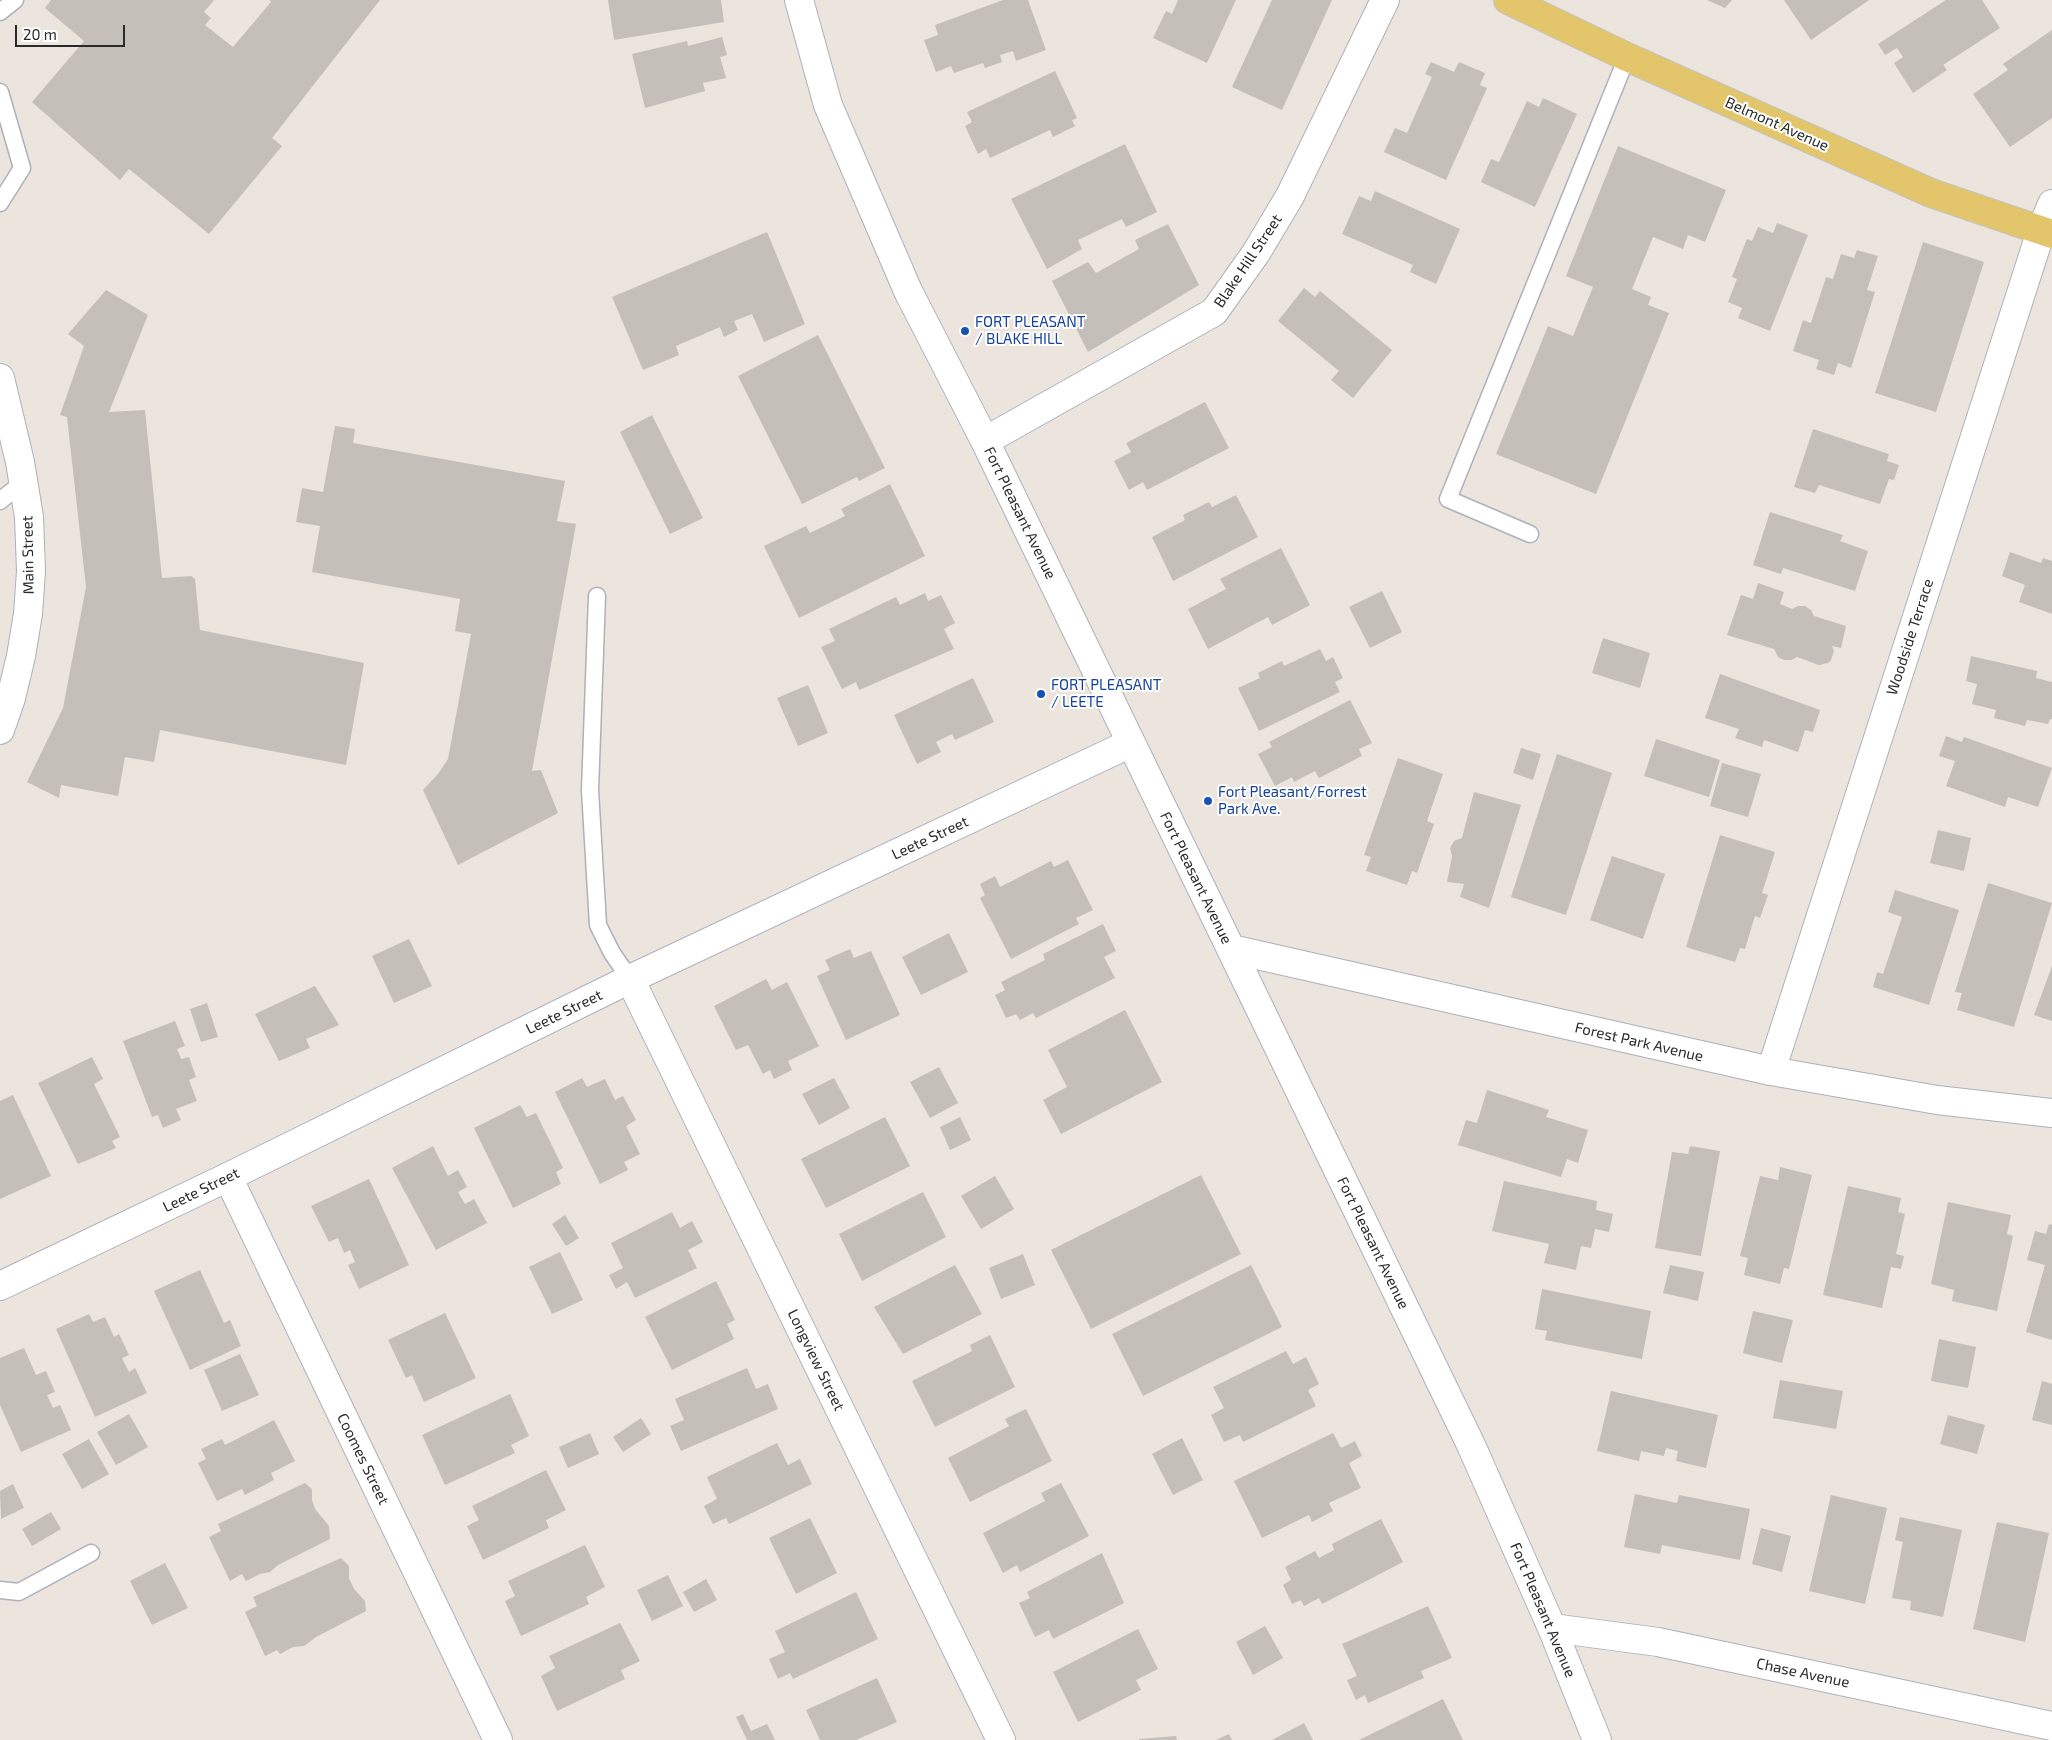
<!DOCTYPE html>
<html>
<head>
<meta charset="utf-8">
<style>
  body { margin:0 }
  #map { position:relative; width:2052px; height:1740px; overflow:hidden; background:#ebe5de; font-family:"Exo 2",sans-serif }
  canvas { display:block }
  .scale { position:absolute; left:15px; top:25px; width:110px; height:22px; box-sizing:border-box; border:2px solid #2a2a2a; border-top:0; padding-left:6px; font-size:15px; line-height:18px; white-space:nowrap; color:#2a2a2a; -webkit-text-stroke:4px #fff; paint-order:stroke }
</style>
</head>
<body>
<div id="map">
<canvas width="2052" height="1740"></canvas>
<div class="scale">20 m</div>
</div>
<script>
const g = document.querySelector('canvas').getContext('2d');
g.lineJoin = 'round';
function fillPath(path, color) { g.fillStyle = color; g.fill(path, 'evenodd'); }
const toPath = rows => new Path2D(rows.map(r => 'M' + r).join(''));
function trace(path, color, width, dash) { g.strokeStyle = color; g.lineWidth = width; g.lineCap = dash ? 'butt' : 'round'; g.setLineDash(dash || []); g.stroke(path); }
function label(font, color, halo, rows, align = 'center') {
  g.font = font + ' "Exo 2",sans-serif'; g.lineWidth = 4; g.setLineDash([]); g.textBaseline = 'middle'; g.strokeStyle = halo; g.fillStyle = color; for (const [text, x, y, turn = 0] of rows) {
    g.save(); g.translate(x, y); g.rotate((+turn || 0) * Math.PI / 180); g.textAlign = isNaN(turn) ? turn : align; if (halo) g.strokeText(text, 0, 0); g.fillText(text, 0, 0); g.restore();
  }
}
fillPath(toPath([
  [51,0,214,0,204,12,211,18,205,25,233,47,271,2,269,0,380,0,272,138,282,146,209,234,129,169,120,180,32,102,84,41,45,8],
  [608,0,721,0,724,22,614,40],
  [1003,0,1028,0,1046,50,1016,61,1013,51,1000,55,1002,62,985,68,983,63,954,73,951,66,936,72,924,40,938,35,935,25],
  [1178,0,1236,0,1207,63,1153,38,1166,11,1172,14],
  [1272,0,1332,0,1282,110,1232,87],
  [1707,0,1732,0,1725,8],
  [1784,0,1869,0,1811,40],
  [1946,0,1982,0,2000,28,1943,65,1947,70,1913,93,1894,63,1903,57,1897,48,1885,55,1878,44],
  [2052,30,2052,118,2010,147,1973,94,2008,70,2003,64],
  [722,37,727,55,720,57,726,78,703,83,705,91,645,108,632,54,687,41,688,46],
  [1431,62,1454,72,1459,62,1485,73,1480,85,1487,88,1446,180,1384,152,1395,128,1407,133,1432,77,1425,74],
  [1055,71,1077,118,1072,120,1075,126,1053,137,1050,130,990,158,986,149,978,154,965,126,972,122,967,112],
  [1543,98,1577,114,1535,207,1481,182,1491,159,1499,162,1527,101,1539,107],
  [1125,144,1157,212,1126,227,1122,219,1078,240,1082,249,1047,269,1011,199],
  [1618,146,1726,190,1705,242,1688,235,1683,249,1653,237,1632,289,1651,297,1648,305,1669,313,1596,494,1496,454,1548,326,1573,336,1593,287,1566,276],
  [1375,191,1460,229,1436,284,1410,272,1413,265,1342,234,1359,196,1371,201],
  [1777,223,1808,235,1770,331,1738,318,1742,308,1728,302,1737,279,1732,277,1747,239,1752,241,1758,227,1773,233],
  [1168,224,1199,285,1088,352,1052,281,1088,262,1096,273,1139,249,1135,240],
  [767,232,805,324,764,342,752,314,734,321,738,330,724,337,720,327,676,346,679,355,643,370,612,297],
  [1923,242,1984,262,1936,412,1875,393],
  [1857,250,1878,256,1867,290,1875,292,1851,368,1838,363,1834,375,1816,369,1819,360,1793,351,1803,320,1811,323,1826,277,1833,279,1841,254,1854,258],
  [1304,288,1315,297,1320,291,1392,350,1353,398,1331,380,1339,371,1278,321],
  [106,290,148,315,109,412,145,410,162,578,191,576,195,579,200,630,364,663,346,765,160,730,154,762,125,757,118,796,61,785,59,798,27,782,63,708,86,587,67,417,60,415,84,346,68,334],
  [818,335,885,468,859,481,857,477,802,504,738,376],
  [1205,402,1229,448,1147,490,1143,482,1129,490,1114,461,1131,452,1126,443],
  [652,415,703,518,670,534,620,432],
  [335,426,355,429,353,443,565,481,557,521,576,524,532,771,541,770,558,813,458,865,423,790,438,774,448,759,471,634,455,631,460,599,312,572,320,526,296,522,302,488,323,492],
  [1813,429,1889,454,1887,461,1899,465,1894,480,1889,479,1880,504,1819,485,1815,493,1794,487],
  [890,484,925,556,799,618,764,546,806,526,810,533,845,516,841,509],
  [1236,495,1258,537,1173,581,1152,537,1185,520,1183,515,1209,502,1212,507],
  [1770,512,1843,535,1840,541,1868,551,1855,591,1783,568,1781,574,1753,565],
  [1281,548,1310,605,1272,625,1268,617,1208,649,1188,609,1226,589,1220,579],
  [2010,552,2041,563,2043,558,2052,561,2052,614,2019,602,2025,585,2002,576],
  [1758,583,1784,592,1780,604,1792,609,1798,606,1805,606,1811,610,1814,616,1846,626,1841,648,1832,646,1834,651,1831,660,1828,663,1819,665,1797,657,1791,660,1784,660,1778,657,1774,649,1727,635,1741,595,1753,599],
  [1382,591,1402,632,1370,648,1349,607],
  [925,593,928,601,941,595,955,623,944,629,954,649,859,690,856,682,842,689,821,647,835,641,829,629,896,597,900,605],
  [1603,638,1650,653,1640,688,1592,673],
  [1320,649,1326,661,1333,657,1343,678,1335,682,1340,692,1259,731,1238,688,1260,678,1258,673,1282,661,1284,666],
  [1971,656,2037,671,2036,678,2052,682,2052,719,2050,719,2048,724,2027,720,2025,726,1994,718,1996,710,1972,704,1977,684,1966,681],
  [1720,674,1820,710,1813,732,1805,730,1798,752,1764,740,1762,747,1735,738,1739,729,1705,718],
  [973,678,994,722,955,740,952,734,936,742,941,752,917,764,894,715],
  [808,685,828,733,798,746,777,698],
  [1350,700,1372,743,1359,749,1362,756,1319,778,1315,771,1294,782,1292,777,1275,786,1258,754,1272,747,1269,742],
  [1946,736,1962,742,1964,737,2052,768,2038,807,2008,797,2005,807,1946,786,1955,761,1939,756],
  [1656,739,1720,760,1709,797,1644,776],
  [1521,748,1541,754,1533,780,1513,773],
  [1557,754,1612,773,1566,915,1511,897],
  [1398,758,1443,774,1427,821,1434,824,1417,873,1412,871,1407,885,1366,871,1371,857,1364,855],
  [1722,763,1761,774,1748,817,1710,806],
  [1474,792,1521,805,1489,908,1460,897,1464,884,1447,882,1452,856,1450,848,1454,841,1462,838],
  [1938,830,1971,838,1964,871,1930,863],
  [1720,835,1775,852,1762,893,1768,895,1760,918,1755,916,1745,949,1740,948,1735,962,1686,947],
  [1612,856,1665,874,1643,939,1590,920],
  [1068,860,1093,910,1076,918,1079,924,1011,959,980,898,985,895,980,884,995,876,1000,887,1051,861,1054,867],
  [1988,883,2052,903,2014,1027,1957,1010,1962,993,1955,992],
  [1895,890,1959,910,1929,1005,1873,987,1877,972,1883,974,1902,917,1888,912],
  [1103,924,1116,951,1104,957,1115,978,1036,1018,1033,1013,1020,1020,1016,1014,1006,1018,995,995,1005,990,1001,982,1045,960,1043,954],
  [949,933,968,972,921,995,902,957],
  [409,939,432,986,394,1003,372,956],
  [850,949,854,958,871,951,900,1015,846,1040,817,976,830,970,825,960],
  [2052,966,2052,1021,2034,1015],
  [766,979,772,990,787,982,819,1046,788,1061,792,1070,774,1079,770,1070,763,1074,748,1045,736,1050,714,1006],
  [315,986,339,1025,306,1039,310,1048,279,1061,255,1014],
  [207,1003,218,1037,201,1042,190,1009],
  [1125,1010,1162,1082,1061,1134,1043,1100,1067,1087,1048,1050],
  [175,1021,185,1046,177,1049,181,1059,189,1057,196,1077,189,1080,197,1101,176,1109,181,1120,163,1128,158,1115,152,1117,123,1041],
  [92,1057,103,1079,94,1084,120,1137,112,1141,116,1148,78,1164,38,1083],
  [939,1067,958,1103,930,1118,910,1082],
  [582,1078,587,1087,605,1079,615,1100,623,1096,636,1120,626,1126,640,1154,624,1162,628,1170,600,1184,555,1092],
  [834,1078,850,1108,819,1125,802,1094],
  [1487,1090,1549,1110,1546,1117,1588,1130,1578,1163,1567,1159,1561,1177,1458,1145,1466,1120,1477,1123],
  [13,1095,51,1176,0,1199,0,1101],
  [520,1105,527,1117,536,1113,563,1168,556,1172,561,1184,513,1208,474,1128],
  [885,1117,910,1166,826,1208,801,1159],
  [960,1117,971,1140,950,1150,940,1127],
  [433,1146,448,1176,458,1170,467,1187,458,1192,465,1204,474,1199,487,1223,436,1250,392,1168],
  [1690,1146,1720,1151,1701,1256,1655,1248,1672,1152,1688,1154],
  [1780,1167,1812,1175,1789,1269,1784,1268,1780,1284,1744,1275,1748,1258,1740,1256,1760,1176,1778,1180],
  [1201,1175,1241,1254,1091,1329,1051,1250],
  [995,1176,1014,1209,981,1229,961,1196],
  [369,1179,409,1265,359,1289,348,1265,355,1262,350,1250,344,1253,338,1238,329,1242,311,1206],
  [1504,1181,1597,1201,1596,1210,1613,1214,1609,1232,1595,1229,1591,1248,1581,1246,1576,1270,1544,1263,1549,1244,1492,1231],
  [1848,1186,1901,1198,1898,1212,1905,1214,1896,1254,1904,1256,1901,1269,1891,1267,1882,1308,1823,1295],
  [923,1192,946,1237,862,1281,839,1234],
  [1948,1202,2011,1215,2007,1234,2013,1236,1997,1311,1952,1301,1954,1290,1931,1284],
  [672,1212,680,1228,692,1221,703,1242,688,1250,697,1268,635,1298,627,1282,616,1289,609,1275,623,1268,611,1243],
  [565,1215,579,1238,566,1246,552,1224],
  [2049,1224,2052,1225,2052,1340,2026,1332,2045,1265,2027,1260,2035,1231,2046,1234],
  [560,1252,583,1300,552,1314,529,1267],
  [1023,1254,1035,1285,1001,1299,989,1268],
  [955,1265,982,1314,903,1354,874,1307],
  [1251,1265,1282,1327,1143,1396,1112,1334],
  [1670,1265,1704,1272,1698,1301,1663,1293],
  [200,1270,224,1323,230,1320,241,1346,190,1370,154,1291],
  [716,1281,735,1320,727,1324,734,1339,672,1370,645,1317],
  [1542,1289,1651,1311,1642,1359,1545,1340,1547,1331,1535,1329],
  [1753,1311,1793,1320,1782,1363,1743,1353],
  [445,1313,476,1378,424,1402,412,1375,406,1378,388,1340],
  [89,1314,93,1322,105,1317,114,1337,119,1334,129,1355,122,1358,129,1372,135,1368,147,1393,95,1417,56,1329],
  [990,1335,1015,1387,935,1427,912,1381,972,1351,970,1345],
  [1939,1339,1976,1347,1968,1388,1931,1381],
  [24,1348,36,1375,46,1371,55,1392,47,1395,53,1408,60,1405,71,1430,21,1452,0,1405,0,1358],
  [1286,1351,1293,1364,1306,1357,1319,1384,1308,1390,1316,1406,1243,1442,1240,1435,1224,1442,1211,1415,1224,1408,1213,1387],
  [240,1354,259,1395,222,1411,204,1370],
  [747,1368,756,1389,768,1384,778,1409,681,1451,670,1426,684,1420,675,1399],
  [1780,1380,1843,1391,1836,1429,1773,1418],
  [2042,1381,2052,1384,2052,1425,2032,1420],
  [1611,1391,1718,1415,1706,1468,1676,1461,1678,1451,1666,1448,1664,1456,1641,1451,1639,1461,1597,1451],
  [510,1394,529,1436,511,1445,515,1453,445,1485,422,1435],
  [1026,1409,1052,1461,970,1502,948,1458,1009,1426,1005,1419],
  [129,1414,148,1447,116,1465,97,1432],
  [1948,1415,1985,1425,1977,1454,1940,1444],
  [641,1418,651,1434,623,1452,613,1437],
  [274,1420,295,1461,271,1473,274,1480,245,1495,242,1489,217,1501,198,1463,206,1459,201,1449,222,1439,225,1445],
  [590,1433,599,1454,568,1468,559,1447],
  [1333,1433,1341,1448,1355,1441,1362,1456,1349,1463,1361,1488,1329,1503,1333,1511,1312,1522,1309,1515,1262,1538,1234,1481],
  [1182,1438,1203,1480,1173,1495,1152,1454],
  [89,1439,109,1474,82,1489,62,1454],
  [777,1443,788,1465,800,1459,812,1484,729,1524,726,1518,713,1524,704,1506,717,1499,707,1477],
  [546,1470,566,1510,546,1520,549,1528,483,1560,467,1526,479,1520,472,1506],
  [305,1483,312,1489,312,1500,315,1509,329,1526,330,1539,278,1565,270,1572,260,1574,246,1581,242,1574,230,1581,209,1537,221,1531,218,1524],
  [1061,1483,1089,1536,1020,1572,1017,1565,1003,1573,983,1533,1045,1501,1041,1493],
  [13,1484,24,1508,1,1519,0,1491],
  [1635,1494,1677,1503,1679,1495,1750,1509,1740,1560,1662,1545,1660,1554,1624,1547],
  [1831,1495,1887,1508,1865,1604,1809,1591],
  [51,1512,61,1529,32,1546,22,1529],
  [1900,1517,1962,1530,1943,1617,1910,1610,1911,1601,1892,1598,1903,1542,1895,1540],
  [810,1518,837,1573,796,1594,769,1538],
  [1381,1519,1403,1562,1322,1604,1319,1598,1304,1606,1301,1600,1292,1604,1283,1585,1291,1580,1285,1567,1315,1551,1319,1558,1334,1550,1332,1544],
  [1997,1522,2049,1533,2025,1642,1973,1629],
  [1761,1528,1791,1536,1782,1572,1752,1564],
  [585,1545,605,1587,586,1597,589,1604,521,1636,505,1601,515,1596,508,1581],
  [1102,1553,1124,1603,1053,1639,1049,1630,1035,1637,1019,1603,1030,1598,1027,1592],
  [341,1558,349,1566,349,1578,354,1589,365,1601,366,1611,316,1637,304,1646,293,1647,280,1654,277,1650,265,1656,245,1612,257,1606,253,1597],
  [165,1563,188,1608,152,1625,130,1581],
  [668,1575,683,1606,652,1621,637,1590],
  [706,1579,717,1600,694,1612,683,1592],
  [856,1592,878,1639,793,1679,790,1673,778,1679,769,1659,785,1652,775,1631],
  [1428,1606,1452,1658,1421,1671,1424,1678,1368,1703,1365,1695,1356,1700,1347,1680,1357,1676,1342,1644],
  [620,1623,640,1661,621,1670,625,1679,557,1711,541,1676,555,1668,549,1656],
  [1265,1626,1283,1658,1253,1675,1236,1642],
  [1138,1629,1158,1669,1136,1680,1141,1690,1078,1722,1053,1672],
  [877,1678,897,1722,856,1740,820,1740,806,1710],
  [1443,1699,1463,1740,1359,1740],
  [743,1714,751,1731,767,1724,775,1740,747,1740,736,1717],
  [1304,1723,1313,1740,1272,1740],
  [1229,1734,1232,1740,1216,1740],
  [1176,1736,1177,1740,1139,1740,1139,1739]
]), '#c4bfb9');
const service = toPath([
  [0,12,15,0],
  [0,92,22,168,0,203],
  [0,501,23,482],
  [1530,534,1448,499,1627,57],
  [597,596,590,790,598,925,612,953,630,979],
  [0,1590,19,1592,91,1553]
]);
const minor = toPath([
  [985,441,1214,312,1256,253,1290,196,1385,0],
  [630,979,1001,1740],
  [1771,1071,2041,231,2052,204],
  [228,1177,498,1740],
  [1552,1628,1658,1642,2052,1726]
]);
const tertiary = toPath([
  [799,0,828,105,908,291,985,441,1471,1445,1552,1628,1597,1740],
  [1231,949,1771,1071,1937,1100,2052,1113],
  [0,1286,228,1177,630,979,1131,743]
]);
const secondary = toPath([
  [0,378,20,462,29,517,31,571,28,614,21,656,11,698,0,730]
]);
const primary = toPath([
  [1508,0,1627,57,1931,193,2052,234]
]);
trace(service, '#aeb0ba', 19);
trace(minor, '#aeb0ba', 30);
trace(tertiary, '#aeb0ba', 30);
trace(secondary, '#aeb0ba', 30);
trace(primary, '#c3c3c3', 30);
trace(service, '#fff', 16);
trace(minor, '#fff', 28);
trace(tertiary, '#fff', 28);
trace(secondary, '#fff', 28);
trace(primary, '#e3c66b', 28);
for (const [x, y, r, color] of [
  [965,331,5,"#1a4fb4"],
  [1041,694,5,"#1a4fb4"],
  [1208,801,5,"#1a4fb4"]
]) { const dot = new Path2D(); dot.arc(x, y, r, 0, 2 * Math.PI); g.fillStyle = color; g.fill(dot); trace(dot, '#fff', 2); }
label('15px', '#2a2a2a', '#fff', [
  ["Belmont Avenue",1777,124,24],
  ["Blake Hill Street",1248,261,-56],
  ["Fort Pleasant Avenue",1020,513,64],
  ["Main Street",28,555,-91],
  ["Woodside Terrace",1910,637,-72],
  ["Leete Street",930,838,-25],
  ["Fort Pleasant Avenue",1196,878,64],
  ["Leete Street",564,1012,-26],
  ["Forest Park Avenue",1639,1042,13],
  ["Leete Street",201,1190,-26],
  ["Fort Pleasant Avenue",1373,1243,64],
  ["Longview Street",816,1360,64],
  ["Coomes Street",363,1459,64],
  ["Fort Pleasant Avenue",1543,1610,67],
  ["Chase Avenue",1803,1673,12]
]);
label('15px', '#164399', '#fff', [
  ["FORT PLEASANT",975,322],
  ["/ BLAKE HILL",975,339],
  ["FORT PLEASANT",1051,685],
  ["/ LEETE",1051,702],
  ["Fort Pleasant/Forrest",1218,792],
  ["Park Ave.",1218,809]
], 'left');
</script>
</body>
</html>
